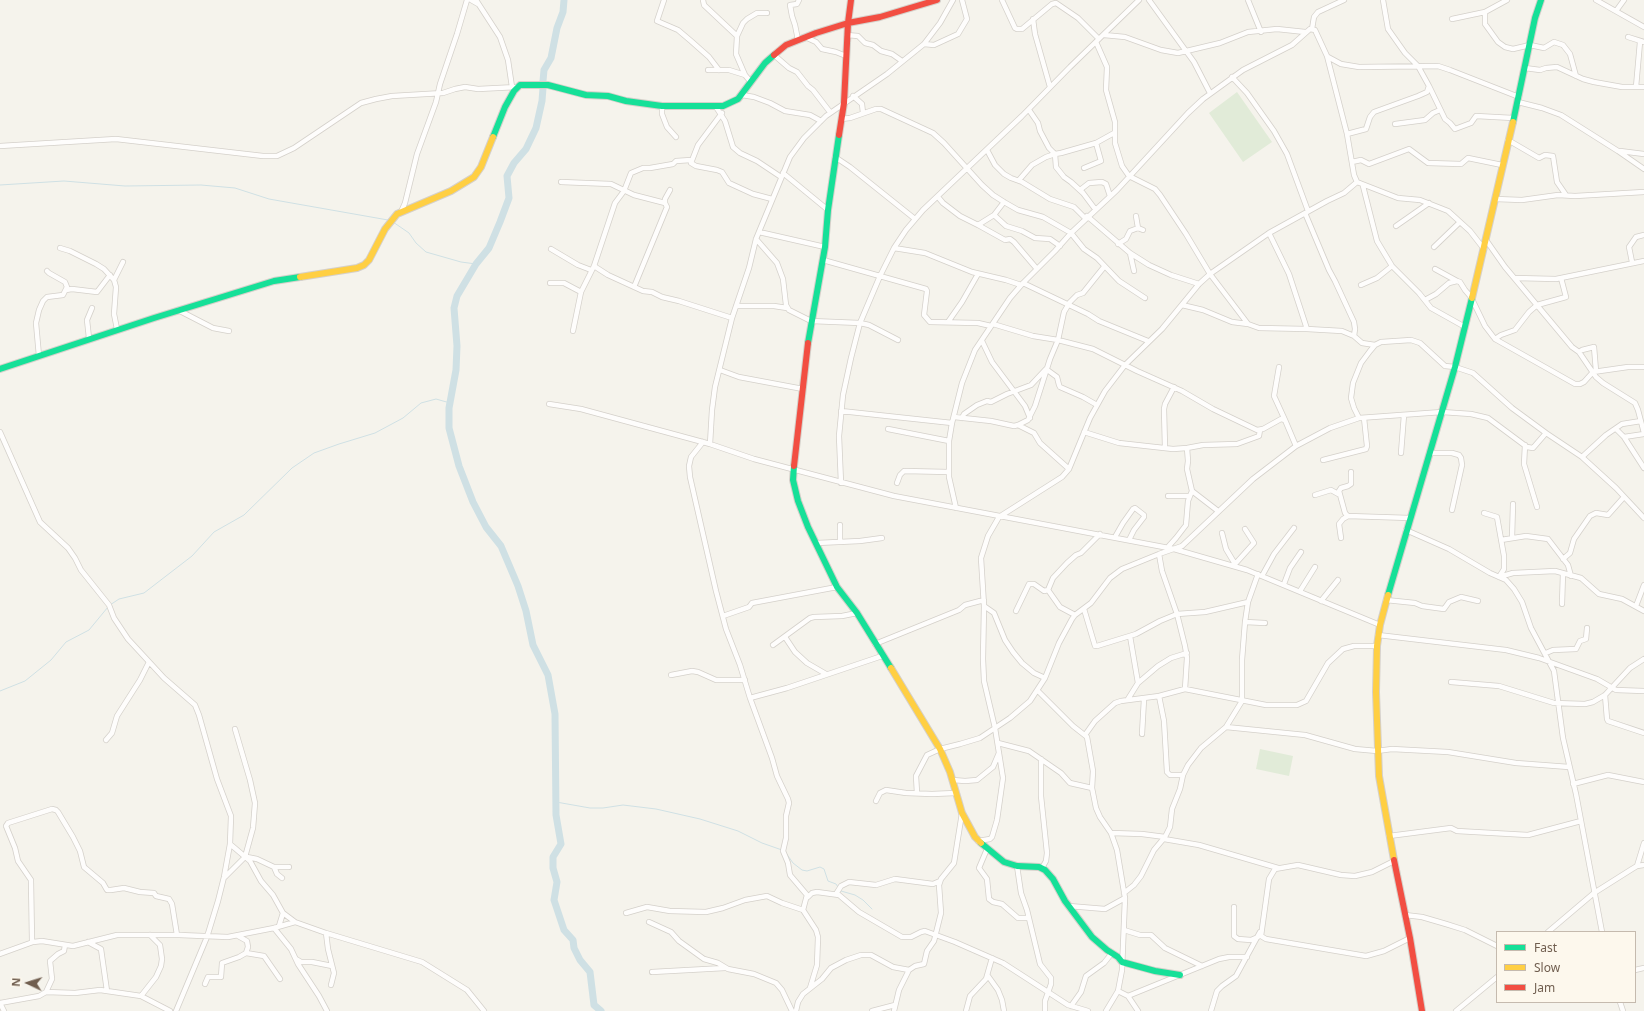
<!DOCTYPE html>
<html>
<head>
<meta charset="utf-8">
<style>
  body { margin:0 }
  #map { position:relative; width:1644px; height:1011px; overflow:hidden; background:#f5f3ec; font-family:"Noto Sans",sans-serif }
  canvas { display:block }
  .legend { position:absolute; left:1496px; top:931px; width:140px; height:72px; box-sizing:border-box; background:#fdf8ed; border:1px solid #c5baae; margin:0; padding:5px 7px; list-style:none; font-size:12px; color:#705e4f }
  .legend li { display:flex; align-items:center; gap:8px; height:20px }
  .legend b { width:20px; border:1px solid #c5baae }
  .north { position:absolute; left:8px; top:963px; width:40px; height:40px; -webkit-text-stroke:3px #fdf8ed; paint-order:stroke; rotate:274deg; font-size:11px; font-weight:700; line-height:16px; text-align:center; color:#705e4f }
  .north::after { content:''; display:block; margin:auto; width:14px; height:18px; background:#705e4f; clip-path:polygon(50% 0,100% 100%,50% 72%,0 100%) }
</style>
</head>
<body>
<div id="map">
<canvas width="1644" height="1011"></canvas>
<ul class="legend">
<li><b style="height:5px;background:#16e098"></b>Fast</li>
<li><b style="height:5px;background:#ffcf43"></b>Slow</li>
<li><b style="height:5px;background:#f24e42"></b>Jam</li>
</ul>
<div class="north">N</div>
</div>
<script>
const g = document.querySelector('canvas').getContext('2d');
g.lineJoin = 'round';
function fillPath(path, color) { g.fillStyle = color; g.fill(path, 'evenodd'); }
const toPath = rows => new Path2D(rows.map(r => 'M' + r).join(''));
function trace(path, color, width, dash) { g.strokeStyle = color; g.lineWidth = width; g.lineCap = dash ? 'butt' : 'round'; g.setLineDash(dash || []); g.stroke(path); }
fillPath(toPath([
  [1237,92,1272,142,1243,162,1209,113],
  [1260,749,1293,756,1289,776,1256,769]
]), '#e1ebd8');
trace(toPath([
  [0,185,64,181,125,186,201,185,235,188,269,199,388,220],
  [393,222,409,233,416,243,426,252,461,262,476,264],
  [110,605,119,599,144,593,192,556,214,532,244,515,292,468,314,453,339,444,375,433,403,418,421,403,436,399,450,403],
  [0,691,25,681,51,660,66,642,89,630,108,607],
  [556,802,590,808,603,808,623,805,656,809,700,819,738,831,762,843,782,850],
  [786,853,793,863,802,870,807,871,820,867,824,869,828,881,836,884,838,887],
  [841,891,855,895,863,900,872,909]
]), '#cfe0e4', 1);
trace(toPath([
  [543,81,544,70,551,58,557,28,563,12,564,0],
  [543,88,542,101,536,128,526,149,514,163,507,176,509,198,500,222,489,248,476,264,457,296,454,308,457,346,456,370,449,408,449,428,459,466,473,502,486,527,501,546,518,586,526,611,533,645,548,675,555,714,556,815,561,844,553,857,553,868,557,882,554,900,564,930,573,940,574,948,580,960,590,972,594,1005,601,1011]
]), '#cfe0e4', 7);
const street = toPath([
  [471,0,478,4],
  [476,0,500,37,508,60,512,87],
  [664,0,657,21,678,30,691,41,709,57,719,70],
  [703,0,704,5,737,36,736,54,745,75,750,81],
  [1002,0,1015,28,1017,29,1022,29,1052,4,1056,3,1078,18,1099,39],
  [1149,0,1194,62,1210,93],
  [1248,0,1261,32],
  [1596,0,1644,27],
  [1616,11,1624,0],
  [1485,12,1485,24,1498,42,1505,47,1513,49,1530,45,1544,48,1554,42,1563,45,1570,54,1576,76],
  [1033,19,1035,34,1050,87],
  [1452,19,1485,12,1507,0],
  [1312,29,1314,17,1318,12,1344,0],
  [847,35,858,36,865,43,873,45,881,51,892,54,902,61],
  [1104,35,1125,37,1161,50,1178,53,1220,43,1248,32,1277,29,1305,32],
  [737,36,743,23,747,19,757,13,767,13],
  [805,37,816,42,822,49,836,52,846,56],
  [1628,37,1644,42],
  [798,40,795,25,792,16,790,5,797,4,799,0],
  [1096,42,1107,67,1106,90,1115,122,1115,143,1122,166,1129,176,1155,189,1160,195,1186,234,1210,274,1245,320,1248,324,1259,328,1307,329,1342,331,1354,336,1362,343,1375,345],
  [924,44,934,45,958,34,967,19,962,0],
  [774,55,789,68,797,72,808,86,813,90,830,112],
  [1328,57,1341,64,1359,67,1438,66,1450,70,1519,97],
  [1525,68,1540,70,1546,68,1557,67,1583,79,1594,82,1622,87,1644,87],
  [708,70,729,70,745,75],
  [1232,77,1247,93,1274,131,1287,154,1308,211],
  [1429,86,1445,119,1450,123,1455,129,1471,123,1476,116,1513,118],
  [1636,87,1640,42],
  [742,95,754,97,770,103,785,111,810,115,821,121],
  [853,96,862,104,863,113],
  [1518,102,1542,108,1561,115,1618,151,1644,169],
  [662,106,662,114,667,127,676,137],
  [716,107,725,121,733,147,740,153,757,161,781,177],
  [1029,110,1038,123,1040,131,1049,148,1055,154,1061,153,1096,143,1114,133],
  [722,113,698,145,691,163,696,166,717,170,722,172,729,183,753,194,772,199],
  [841,119,850,118,876,109,881,109,933,133,944,143,982,185,993,195,1004,202,1018,210,1043,217,1071,233,1084,249,1097,258,1119,281,1145,298],
  [1395,124,1425,120,1433,113,1440,110],
  [1347,134,1366,129,1370,117,1374,112,1418,96,1427,92,1429,86,1418,66,1405,53,1388,29,1383,0],
  [1508,140,1539,158,1545,155,1553,156,1557,182,1566,195],
  [0,146,116,139,263,156,277,156,294,148,361,103,376,99,392,96,443,93,455,89,465,87,478,89,517,87],
  [987,150,995,165,1004,174,1011,178,1022,182,1050,199,1074,207,1085,218],
  [1620,151,1644,154],
  [835,157,850,167,915,219],
  [1352,162,1361,160,1369,164,1409,149,1428,163,1461,164,1468,158,1502,165],
  [1084,168,1101,161,1096,143],
  [783,173,828,210],
  [1019,180,1032,165,1046,157,1055,154,1056,167,1064,177,1071,182,1083,193,1095,209],
  [561,182,611,184,634,195,665,203],
  [1363,186,1377,241,1392,266,1419,293,1431,308,1465,327],
  [1080,190,1089,183,1102,182,1106,184,1110,196],
  [938,197,943,203,960,216,978,225,994,215,1004,202],
  [1495,199,1522,200,1558,195,1575,196,1644,192],
  [401,212,405,203,417,154,436,102,440,84,457,34,467,0],
  [1305,213,1329,270,1335,281,1354,322,1355,329,1354,336],
  [994,215,1006,226,1022,231,1035,238,1050,239,1060,246],
  [1087,216,1130,253,1149,265,1171,275,1199,284],
  [1136,216,1138,228],
  [978,225,1005,240,1010,239,1014,242,1037,269],
  [1396,226,1429,203],
  [759,232,825,247],
  [1269,233,1289,274,1307,329],
  [756,239,777,263,783,279,786,305,789,310,811,321,860,323,869,325,898,340],
  [1486,240,1505,267,1572,347,1579,352,1596,377,1603,383,1635,403,1638,410,1644,433],
  [1118,244,1126,239,1130,231,1138,228,1143,230],
  [1434,247,1460,222],
  [60,248,70,251,96,264,104,269,114,280,116,287,114,314,117,329],
  [894,248,925,253,972,272,1006,280,1021,285],
  [551,249,578,265,591,270],
  [1130,253,1134,271],
  [823,260,926,289,927,291,924,315,930,322,978,323,991,326],
  [1632,262,1629,247,1636,237,1644,235],
  [594,266,608,275,643,291,652,292,662,297,679,301,732,318],
  [1435,269,1457,281],
  [1515,278,1556,279,1644,261],
  [114,280,123,262],
  [550,283,564,283,581,292],
  [1023,283,1088,314,1099,321,1148,341],
  [1361,285,1377,278,1392,266],
  [634,287,667,207,665,203,665,199,670,190],
  [66,290,72,289,97,292,110,275],
  [1425,300,1436,294,1449,283,1457,281,1460,282,1465,290,1471,297,1485,326,1495,339,1575,384,1580,384,1584,382,1593,372,1628,367,1644,367],
  [1182,305,1203,310,1232,322,1248,324],
  [736,306,774,306,787,308],
  [178,310,213,328,229,331],
  [948,322,962,302,978,274],
  [993,324,1033,336,1058,340,1093,349,1137,371,1182,391,1213,409,1257,430,1263,429,1281,419,1285,420,1296,446],
  [573,331,581,292,594,266,615,203,624,191,631,173,643,168,650,168,673,164,676,161,691,160],
  [89,338,87,320,92,308],
  [1495,339,1501,335,1515,330,1529,312,1537,305,1566,297,1561,278],
  [982,341,992,362,1025,406,1030,418],
  [1579,352,1582,350,1594,347,1596,371],
  [39,356,36,323,39,310,43,301,47,297,63,295,67,287,65,282,49,273,47,271],
  [1279,367,1274,396,1285,420],
  [720,370,739,377,803,389],
  [549,404,581,409,710,444,754,459,894,496,1174,549,1247,570,1380,625],
  [841,411,952,423],
  [954,417,991,421,1014,426,1018,425,1028,420,1035,406,1050,359,1058,340,1064,312,1070,302,1077,295,1083,293,1104,267],
  [962,418,964,414,977,405,987,401,991,402,1007,394,1031,385,1046,369,1057,377,1059,385,1060,387,1083,397,1097,405],
  [1359,418,1354,408,1351,398,1353,383,1361,363,1370,351,1375,345,1381,342,1411,340,1420,343,1445,366,1455,367,1473,373,1512,408,1546,433],
  [1018,425,1034,433,1040,443,1069,469],
  [888,429,949,441],
  [1616,429,1624,437,1644,468],
  [0,432,40,522,68,548,75,558,81,570,109,605,114,618,128,639,164,678,195,705,199,715,217,779,231,816,230,844,224,877,218,901,207,937,176,1011],
  [1084,432,1119,443,1173,449,1187,448,1203,445,1237,444,1259,436,1260,430],
  [1624,437,1644,434],
  [703,442,691,457,689,466,690,477,716,591,726,629,740,665,750,698,772,758,777,776,788,799,789,803,786,816,786,838,783,851,788,863,790,875,807,895,803,910,816,930,818,937,817,965,810,988],
  [710,444,712,410,715,387,732,318,749,268,756,239,790,157,804,138,826,116,887,74,924,44,940,23,953,0],
  [1525,445,1524,464,1537,507],
  [1165,448,1164,409,1165,404,1174,387],
  [1187,448,1188,461,1187,469,1192,491,1218,511],
  [1401,453,1404,415],
  [1429,453,1452,453,1459,455,1461,458,1462,465,1452,510],
  [1582,457,1606,435,1622,424,1641,421],
  [1323,460,1366,449,1367,446,1364,418],
  [841,483,839,436,843,395,851,358,860,323,880,276,894,248,906,230,923,210,1022,116,1070,67,1139,0],
  [897,483,900,475,904,471,949,472],
  [1315,495,1331,490,1340,495],
  [1168,496,1189,496],
  [956,508,949,477,949,441,952,423,962,383,975,350,1010,298,1023,283,1055,251,1071,233,1117,190,1188,113,1203,99,1243,70,1292,45,1310,29,1315,30,1327,56,1347,134,1354,175,1357,182,1398,198,1420,200,1448,211,1470,231,1484,249],
  [1484,513,1497,517,1504,556,1504,569,1499,577],
  [1348,516,1345,513,1339,491,1341,488,1348,486,1351,484,1351,472],
  [1406,530,1449,549,1490,573,1506,580,1514,589,1522,602,1531,628,1554,671,1563,738,1576,794,1602,932],
  [1222,533,1226,549,1235,564],
  [1115,537,1123,523,1133,509,1135,508,1144,515,1144,517,1134,530,1129,540],
  [1341,538,1339,524,1343,519,1348,516,1410,518],
  [1512,538,1513,504],
  [1501,540,1526,536,1548,539,1568,565,1571,576],
  [840,541,840,525],
  [817,543,860,541,882,538],
  [1167,548,1176,538,1186,525,1188,501,1192,491],
  [1159,554,1162,571,1177,614,1185,646,1187,658,1185,689],
  [1563,559,1570,553,1574,539,1590,516,1596,513,1608,515,1624,497],
  [1236,563,1254,543,1245,529],
  [1262,576,1274,554,1294,528],
  [1499,577,1513,573,1555,571,1581,578,1599,594,1622,599,1644,611],
  [1284,584,1290,568,1301,552],
  [1300,591,1315,567],
  [1386,600,1415,603,1422,606,1444,609,1449,602,1461,597,1478,601],
  [1321,601,1338,580],
  [1562,604,1563,573],
  [984,606,994,613,1005,640,1013,652,1022,663,1034,673,1045,678],
  [1636,606,1644,585],
  [1084,609,1095,646,1097,646,1136,634,1160,621,1177,614,1205,612,1248,602],
  [1016,611,1029,584,1034,584,1044,591,1048,590],
  [1075,615,1060,607,1048,590,1053,578,1067,563,1076,555,1081,553,1100,534],
  [723,616,749,607,752,603,837,587],
  [1245,622,1265,623],
  [1378,635,1506,650,1539,658,1597,679,1616,690,1644,691],
  [1130,636,1138,683],
  [785,637,795,652,807,663,826,674],
  [875,644,959,610,965,605,984,600],
  [773,645,810,618,814,617,842,616,857,613],
  [1546,653,1553,650,1576,649,1580,641,1586,639,1587,628],
  [671,675,692,671,698,672,716,680,745,680],
  [1451,682,1499,686,1554,703,1585,704,1593,702,1605,695,1630,668,1644,659],
  [1038,691,1073,726,1087,737,1093,771,1092,788,1096,808,1100,817,1111,833,1117,850,1125,898,1122,970,1118,991,1106,1011],
  [1605,695,1607,719,1608,721,1644,733],
  [1159,696,1164,721,1167,772,1170,775,1183,775],
  [750,698,787,688,882,656],
  [1128,699,1138,683,1158,666,1171,658,1187,653],
  [1226,727,1305,735,1355,749,1377,751,1392,749,1448,752,1516,763,1569,767],
  [1142,734,1144,699],
  [1085,735,1095,721,1115,703,1121,701,1159,696,1185,689,1266,705,1297,705,1306,701,1328,663,1343,649,1354,646,1377,646],
  [106,740,112,733,117,716,140,680,149,662],
  [998,743,1029,751,1061,773,1070,783,1092,788],
  [1041,759,1041,796,1047,853,1046,861,1042,868],
  [953,780,965,781,977,780,993,767,999,753],
  [1573,784,1608,775,1644,782],
  [917,793,916,776,927,755,940,749,960,744,980,738,1010,718,1030,701,1045,678,1059,643,1072,619,1075,615,1091,603,1110,578,1122,569,1159,554,1182,546,1253,479,1296,446,1330,428,1359,418,1442,412,1471,414,1488,418,1527,447,1533,448,1546,433,1582,457,1616,488,1644,518],
  [876,801,880,793,886,790,906,793,932,794,956,793],
  [1111,833,1142,834,1165,837],
  [1389,836,1451,828,1457,831,1528,835,1581,821],
  [1164,839,1199,845,1278,868],
  [978,841,990,839,992,837,997,820,1003,778,995,728,984,681,983,659,984,606,981,558,988,536,999,517,1062,477,1069,469,1090,418,1105,391,1125,365,1162,329,1199,284,1210,274,1269,233,1327,201,1344,193,1357,182],
  [230,844,250,861,261,881,273,895,283,913,295,922,326,933,422,962,467,990,484,1011],
  [987,849,979,868,987,879,989,899,993,902,1002,904,1018,918,1029,918],
  [247,857,257,859,274,867,289,867],
  [1394,861,1372,872,1355,876,1341,875,1298,865,1275,869,1269,879,1261,936,1266,939,1366,956,1384,951,1410,938],
  [1017,866,1021,893,1027,910,1040,964,1051,978,1051,984,1045,1001,1045,1011],
  [1637,866,1644,843],
  [274,867,277,874,282,878],
  [225,877,245,857,253,828,255,803,250,780,235,729],
  [1124,893,1134,885,1141,876,1154,850,1165,837,1170,827,1172,809,1180,789,1183,775,1188,765,1201,748,1226,727,1242,701,1242,660,1245,622,1248,602,1258,574],
  [836,894,841,886,849,882,876,885,895,879,933,884,940,881],
  [808,897,812,893,817,892,839,895,859,912,902,937,911,937,921,932,925,931,955,942,1003,963,1068,1005,1088,1011],
  [1069,906,1105,909,1125,898],
  [1234,907,1234,936,1238,939,1251,940,1258,937],
  [626,913,647,907,670,911,706,912,723,908,745,900,767,896,782,903,803,910],
  [1405,915,1422,917,1446,924,1465,930,1497,946],
  [649,922,671,932,679,941,704,959,718,963,728,969,754,974,776,983,782,990,792,1011],
  [279,926,283,913],
  [274,928,291,949,298,964,319,996,327,1011],
  [1124,930,1140,935,1151,935,1165,948,1202,966],
  [1548,932,1594,893,1632,869,1637,866,1644,865],
  [326,933,328,949,334,973,331,985],
  [238,936,247,941,248,947,246,953,264,956,280,979],
  [32,942,31,880,18,861,15,848,6,826,8,823,52,809,56,810,58,812,73,837,80,851,84,867,103,883,107,890,111,890,124,888,140,892,154,893,156,896,169,899,172,904,177,935],
  [88,942,101,949,107,991],
  [0,954,33,942,42,941,73,946,117,935,179,935,228,937,274,928,295,922],
  [296,959,301,962,312,962,332,966],
  [1635,970,1644,968],
  [652,972,725,968],
  [988,976,998,990,1002,1000,1004,1011],
  [205,984,208,977,221,977,222,963,239,957,246,953],
  [1118,991,1128,996,1138,1011],
  [46,992,52,979,50,961,58,954,64,951,65,945],
  [141,996,156,977,161,966,162,959,160,945,150,935],
  [1128,996,1219,959,1229,957,1247,957],
  [1620,1002,1623,1011],
  [0,1003,39,996,46,992,75,993,100,990,141,996,170,1011],
  [0,1003,4,1011],
  [1071,1006,1081,992,1086,976,1104,963,1112,953],
  [796,1011,798,1002,803,994,822,979,831,968,846,960,861,955,871,955,893,967,909,970],
  [872,1011,895,1005],
  [894,1011,899,990,909,970,915,966,924,964,927,951,934,941,941,913,939,885,941,879,954,863,962,813],
  [966,1011,970,996,986,979,992,958],
  [1211,1011,1217,991,1222,986,1236,976,1260,932],
  [1456,1011,1497,977]
]);
const fast = toPath([
  [1513,122,1535,18,1541,0],
  [493,137,505,107,514,91,520,85,548,85,586,95,608,96,626,101,662,106,723,106,738,99,765,63,774,55],
  [808,343,825,247,828,210,839,135],
  [0,369,154,318,274,281,300,277],
  [794,466,793,480,798,501,808,527,837,587,857,613,891,668],
  [1388,595,1455,367,1472,298],
  [981,843,1004,862,1017,866,1039,867,1045,870,1053,879,1065,901,1092,937,1107,950,1118,957,1122,962,1155,971,1180,975]
]);
const slow = toPath([
  [300,277,357,268,364,265,369,260,385,229,397,214,451,191,474,177,481,167,493,137],
  [1472,298,1513,122],
  [1388,595,1380,625,1377,646,1376,692,1379,776,1394,860],
  [891,668,940,749,950,772,962,813,975,837,981,843]
]);
const jam = toPath([
  [774,55,786,45,816,33,848,23,880,17,937,0],
  [839,135,844,103,848,23,851,0],
  [794,466,808,343],
  [1394,860,1410,938,1422,1011]
]);
trace(street, '#d4d0ca', 6);
trace(fast, '#d5d0ca', 8);
trace(slow, '#d5d0ca', 8);
trace(jam, '#d5d0ca', 8);
trace(street, '#fefdfc', 4.5);
trace(fast, '#16e098', 6);
trace(slow, '#ffcf43', 6);
trace(jam, '#f24e42', 6);
</script>
</body>
</html>
